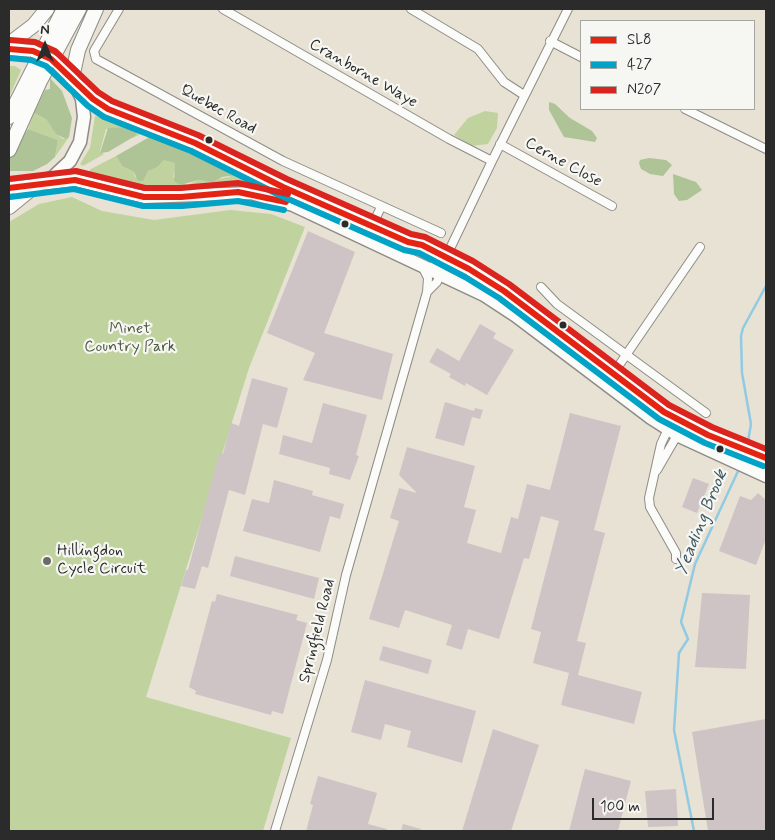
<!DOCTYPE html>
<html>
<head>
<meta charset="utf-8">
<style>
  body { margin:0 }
  #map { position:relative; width:775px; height:840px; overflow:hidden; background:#e7e2d4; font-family:Mynerve,sans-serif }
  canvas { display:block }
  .frame { position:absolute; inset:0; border:10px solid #2b2b2b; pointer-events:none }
  .legend { position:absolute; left:580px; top:20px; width:175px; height:90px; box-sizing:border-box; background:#f6f6f2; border:1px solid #a5a5a2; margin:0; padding:6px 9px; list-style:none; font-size:15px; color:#2b2b2b }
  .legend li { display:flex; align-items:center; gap:10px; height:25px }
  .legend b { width:25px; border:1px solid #a5a5a2 }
  .north { position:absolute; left:20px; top:20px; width:50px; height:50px; -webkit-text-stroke:4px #f6f6f2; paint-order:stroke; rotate:0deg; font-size:14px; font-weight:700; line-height:20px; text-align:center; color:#2b2b2b }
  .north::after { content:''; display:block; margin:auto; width:18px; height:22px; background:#2b2b2b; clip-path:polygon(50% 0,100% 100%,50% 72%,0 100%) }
  .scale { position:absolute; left:592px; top:798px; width:122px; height:22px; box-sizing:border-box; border:2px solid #2b2b2b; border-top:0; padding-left:6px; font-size:15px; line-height:18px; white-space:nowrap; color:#2b2b2b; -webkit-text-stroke:4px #f6f6f2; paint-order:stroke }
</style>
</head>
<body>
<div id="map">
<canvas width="775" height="840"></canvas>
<div class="frame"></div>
<ul class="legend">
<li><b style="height:6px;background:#e42313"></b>SL8</li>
<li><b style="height:6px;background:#02a3c6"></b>427</li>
<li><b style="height:6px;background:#dc241f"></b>N207</li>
</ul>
<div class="north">N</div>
<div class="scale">100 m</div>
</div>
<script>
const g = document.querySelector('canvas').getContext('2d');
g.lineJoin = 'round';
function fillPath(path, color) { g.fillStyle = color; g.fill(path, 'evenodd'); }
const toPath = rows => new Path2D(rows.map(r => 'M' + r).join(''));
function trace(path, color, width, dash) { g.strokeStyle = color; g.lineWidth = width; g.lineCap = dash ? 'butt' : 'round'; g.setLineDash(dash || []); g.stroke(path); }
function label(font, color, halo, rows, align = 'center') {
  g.font = font + ' Mynerve,sans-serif'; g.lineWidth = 4.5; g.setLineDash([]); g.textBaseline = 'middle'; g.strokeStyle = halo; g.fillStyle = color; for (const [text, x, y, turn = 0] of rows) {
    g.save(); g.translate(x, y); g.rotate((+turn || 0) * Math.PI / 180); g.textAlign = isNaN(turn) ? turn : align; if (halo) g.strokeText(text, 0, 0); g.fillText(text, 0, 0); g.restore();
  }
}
fillPath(toPath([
  [9,66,15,66,21,70,9,97],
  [485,111,498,113,497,128,488,144,472,146,454,135,468,118],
  [34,113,46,119,58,135,63,139,69,137,55,157,58,140,28,129],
  [95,116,140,128,139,135,132,138,136,130,131,127,106,129,100,151,104,154,83,166,80,164,90,148],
  [116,156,122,166,134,172,135,177,147,172,164,160,170,160,174,161,176,166,173,177,187,185,199,180,207,181,229,177,235,171,232,169,280,191,280,194,232,183,186,188,139,186,88,173,91,169],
  [72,197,102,211,154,220,230,210,271,214,305,227,249,368,146,697,291,738,263,831,9,831,9,222,39,204]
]), '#c0d39e');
fillPath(toPath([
  [50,78,62,91,72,118,69,137,66,139,56,134,46,119,34,113,45,90,50,89],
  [549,102,555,104,570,118,592,131,597,138,595,142,564,137,549,110],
  [129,127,137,131,135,136,108,152,100,153,108,128],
  [28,129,58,140,55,157,47,164,33,171,9,171,9,160,13,151],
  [153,135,232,169,236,175,222,177,213,182,199,180,180,185,174,181,175,163,164,160,157,167,148,171,143,181,138,181,134,172,122,166,116,156],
  [649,158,666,160,672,165,663,176,650,174,641,169,639,163,640,160],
  [673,174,696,182,702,190,687,200,679,201,674,194]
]), '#aec496');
trace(toPath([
  [747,447,751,424,742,373,741,336,743,328,766,286],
  [694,831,674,730,679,653,688,639,681,622,695,564,739,469]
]), '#91cae3', 2.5);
fillPath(toPath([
  [308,231,355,252,324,333,393,354,382,400,303,380,315,353,267,333],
  [480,324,496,333,493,338,514,350,487,395,466,383,465,386,449,377,451,374,429,362,437,348,459,361],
  [252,378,288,388,277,428,263,424,245,495,229,490,208,568,202,566,195,589,181,586,186,570,188,570,219,454,223,454,231,423,239,426],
  [445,402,474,411,475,408,483,410,480,419,472,417,464,446,435,438],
  [323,403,367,415,356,455,359,456,350,480,329,474,330,468,279,454,283,435,312,443],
  [570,413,621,426,594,530,605,533,577,641,586,643,578,675,642,692,634,724,561,705,569,673,533,663,541,632,531,629,559,521,541,516,529,559,524,558,499,639,468,629,462,650,446,645,452,625,405,610,399,628,369,619,399,521,390,518,399,488,417,493,399,475,407,447,475,466,464,507,476,510,467,543,501,553,511,517,518,519,527,484,550,490],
  [693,478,709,484,697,513,682,507],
  [274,480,313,491,312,495,344,504,340,519,330,516,320,552,243,531,252,499,269,503],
  [758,493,766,500,766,539,756,565,719,551,740,496,751,500],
  [235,556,319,578,314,599,230,576],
  [702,593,750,595,746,669,695,667],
  [217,594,298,615,296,620,307,623,283,714,272,711,271,715,195,694,196,691,189,687,212,601,215,602],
  [383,646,432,660,428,674,379,660],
  [365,680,476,711,462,763,407,747,411,731,385,724,381,740,351,732],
  [766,719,766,831,708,831,692,732],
  [493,729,539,745,511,831,462,831],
  [585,769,631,781,618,831,569,831],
  [318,776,377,793,368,824,387,829,386,831,306,831,313,805,310,804],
  [676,789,678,826,648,827,645,791],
  [403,824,421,829,420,831,401,831]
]), '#cfc4c5');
const minor = toPath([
  [119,9,94,51,96,59,283,161,441,233],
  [223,9,449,139,492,161],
  [411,9,478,49,504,82,524,95],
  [550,41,581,57],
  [685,109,766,149],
  [500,144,612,206],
  [372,226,381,207],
  [410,243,415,250,433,259,440,274],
  [541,287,557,304,706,413],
  [427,292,437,282,446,257,492,161,568,9],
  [613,374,700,247],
  [657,470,679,432],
  [676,559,676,553,650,507,649,498,661,444,668,429,680,421],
  [275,831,327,660,346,575,427,292,428,278,423,268]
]);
const primary = toPath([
  [9,49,33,51],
  [74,82,93,99,108,109,195,143,283,187,408,242,422,245,469,269,504,291,664,412,708,435,766,458],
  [40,184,75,180,144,197,251,193,293,205,484,295,516,316,651,418,679,436,766,476],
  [9,188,36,185,53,177,70,161,80,142,84,117,82,99,72,78,57,63]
]);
const trunk = toPath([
  [9,44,34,25,47,9],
  [72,78,78,50,96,9],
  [9,117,64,9],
  [9,150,40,81,79,9],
  [9,207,36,185]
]);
trace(minor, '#8e8c85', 10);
trace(primary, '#8e8c85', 15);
trace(trunk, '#8e8c85', 16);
trace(minor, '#fbfbf9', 8);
trace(primary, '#fbfbf9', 12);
trace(trunk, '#fbfbf9', 14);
const primaryBridge = toPath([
  [33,51,57,63]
]);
trace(primaryBridge, '#8e8c85', 15, []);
trace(primaryBridge, '#fbfbf9', 12);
trace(toPath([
  [9,49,33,51,51,59,93,99,108,109,195,143,283,187,408,242,422,245,469,269,504,291,664,412,708,435,766,458],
  [9,188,75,180,144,197,181,197,238,192,286,202]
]), '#e42313', 6);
trace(toPath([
  [9,58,31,60,46,66,88,106,104,117,191,151,279,195,404,250,419,253,465,277,499,298,659,419,705,443,763,466],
  [10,197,74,189,143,206,182,206,238,201,284,210]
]), '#02a3c6', 6);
trace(toPath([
  [10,40,35,42,55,51,98,92,112,101,198,135,287,179,411,234,425,237,473,261,509,284,669,405,712,427,766,449],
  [9,179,76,171,145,188,181,188,238,183,288,194]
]), '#dc241f', 6);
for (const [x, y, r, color] of [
  [209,140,4.5,"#2b2b2b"],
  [345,224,4.5,"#2b2b2b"],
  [563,325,4.5,"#2b2b2b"],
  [720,449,4.5,"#2b2b2b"],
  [47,561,5,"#6d6b66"]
]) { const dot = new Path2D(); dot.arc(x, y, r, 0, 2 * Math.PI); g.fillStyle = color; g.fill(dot); trace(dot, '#f6f6f2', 2); }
label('16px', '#2b2b2b', '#f6f6f2', [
  ["Cranborne Waye",363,74,30],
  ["Quebec Road",218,110,29],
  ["Cerne Close",563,163,29],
  ["Springfield Road",318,631,-76]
]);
label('16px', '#4e5a40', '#f6f6f2', [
  ["Minet",130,330],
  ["Country Park",130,348]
]);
label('16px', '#2b2b2b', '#f6f6f2', [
  ["Hillingdon",57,552],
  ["Cycle Circuit",57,570]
], 'left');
label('italic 18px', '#3e5864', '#f6f6f2', [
  ["Yeading Brook",702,523,-68]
]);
</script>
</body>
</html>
